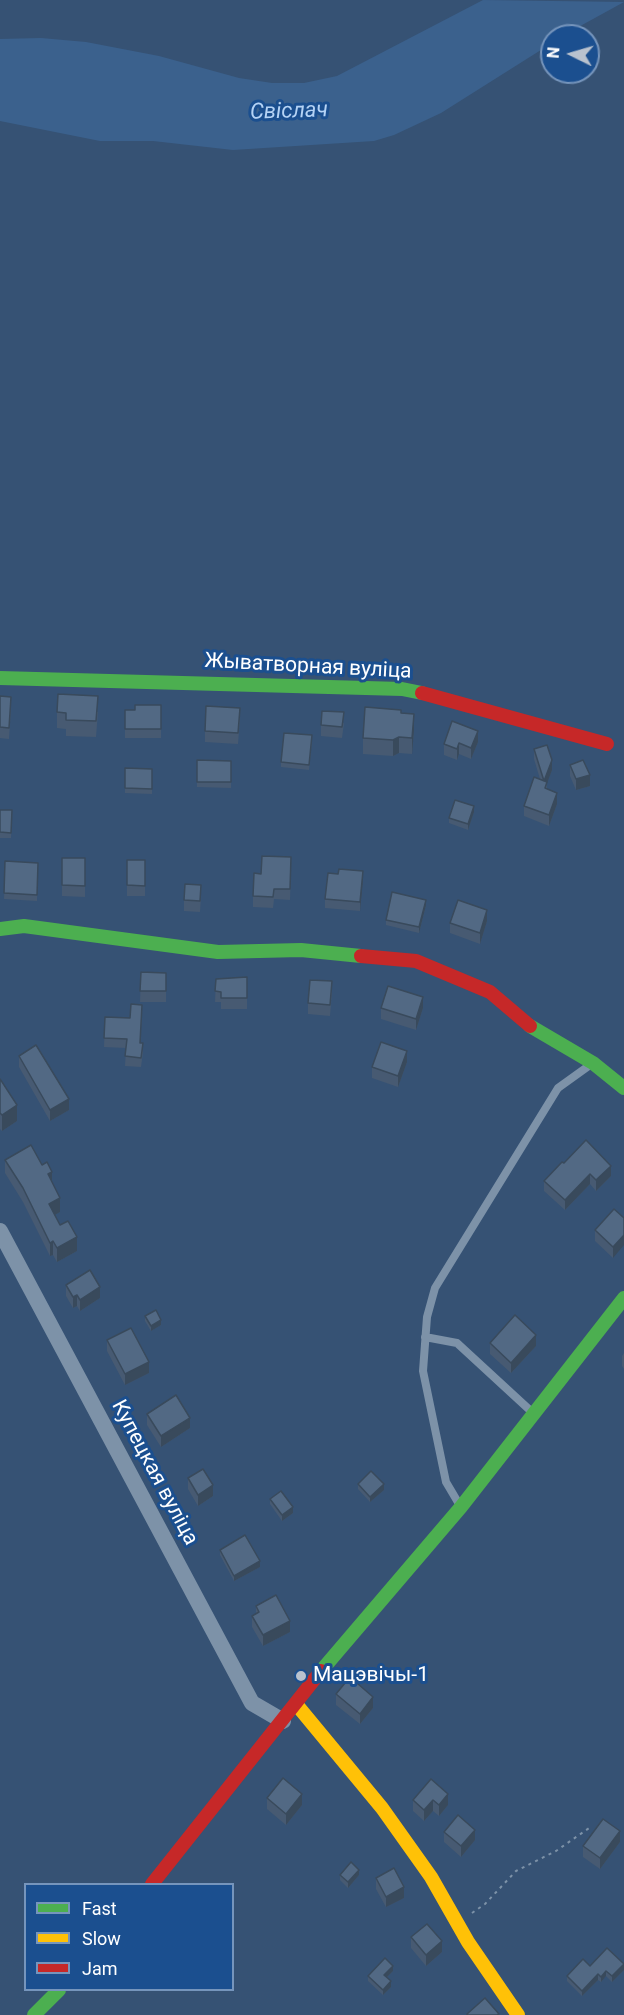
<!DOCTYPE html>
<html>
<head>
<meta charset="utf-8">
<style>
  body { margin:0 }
  #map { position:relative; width:624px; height:2015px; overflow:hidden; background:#365274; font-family:Roboto,sans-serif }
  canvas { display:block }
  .legend { position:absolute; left:24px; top:1883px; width:210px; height:108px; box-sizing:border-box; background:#1b4f8f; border:2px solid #7695bc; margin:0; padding:8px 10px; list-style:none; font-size:18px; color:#fff }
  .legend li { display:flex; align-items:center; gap:12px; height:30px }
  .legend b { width:30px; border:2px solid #7695bc }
  .north { position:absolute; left:540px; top:24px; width:60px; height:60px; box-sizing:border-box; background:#1b4f8f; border:2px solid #7695bc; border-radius:50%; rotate:275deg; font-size:16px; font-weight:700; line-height:24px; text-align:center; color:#fff }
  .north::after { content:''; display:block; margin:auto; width:21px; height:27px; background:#b9c2ce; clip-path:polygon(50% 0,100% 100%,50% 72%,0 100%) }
</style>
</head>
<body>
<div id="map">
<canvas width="624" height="2015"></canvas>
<ul class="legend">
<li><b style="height:8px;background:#4caf50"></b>Fast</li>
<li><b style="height:8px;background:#ffc107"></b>Slow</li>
<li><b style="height:8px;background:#c62828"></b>Jam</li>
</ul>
<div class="north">N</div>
</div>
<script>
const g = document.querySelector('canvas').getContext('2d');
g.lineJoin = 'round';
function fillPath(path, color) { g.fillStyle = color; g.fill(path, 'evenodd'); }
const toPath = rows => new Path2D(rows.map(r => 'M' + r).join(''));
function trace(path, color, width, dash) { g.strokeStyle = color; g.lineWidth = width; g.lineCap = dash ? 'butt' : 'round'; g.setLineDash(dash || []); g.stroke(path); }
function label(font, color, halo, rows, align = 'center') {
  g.font = font + ' Roboto,sans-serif'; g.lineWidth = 6; g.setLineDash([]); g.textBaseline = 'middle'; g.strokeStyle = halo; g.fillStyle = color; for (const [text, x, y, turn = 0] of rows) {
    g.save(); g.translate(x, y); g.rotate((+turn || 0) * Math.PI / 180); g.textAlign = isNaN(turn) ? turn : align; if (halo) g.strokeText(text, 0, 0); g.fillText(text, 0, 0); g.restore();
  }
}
fillPath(toPath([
  [483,0,624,2,562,36,552,36,552,43,441,113,394,135,374,141,233,150,153,141,100,141,0,121,0,39,41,38,86,42,159,56,239,78,272,83,304,83,337,76]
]), '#3b618d');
trace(toPath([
  [472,1913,485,1904,516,1871,556,1851,592,1826]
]), '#7d92a8', 2, [3, 4.5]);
trace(toPath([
  [425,1337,457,1343,533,1413],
  [459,1504,446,1482,423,1371,427,1317,435,1288,558,1088,590,1065]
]), '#7d92a8', 8);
trace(toPath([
  [0,1231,252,1703,283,1721]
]), '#7d92a8', 16);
trace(toPath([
  [0,678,402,689,422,693],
  [0,929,24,926,218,952,301,950,361,956],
  [530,1026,593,1063,624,1088],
  [321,1671,461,1507,624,1298],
  [34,2015,59,1990]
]), '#4caf50', 14);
trace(toPath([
  [296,1704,382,1808,431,1877,468,1942,518,2015]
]), '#ffc107', 14);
trace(toPath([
  [422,693,607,744],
  [361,956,416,961,490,992,530,1026],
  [152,1884,321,1671]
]), '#c62828', 14);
fillPath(toPath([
  [0,696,11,708,9,739,0,738],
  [161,705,161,738,125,738,125,710,135,710],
  [57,712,98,712,96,737,66,736,66,729,57,728],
  [401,713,414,730,412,754,399,753,393,756,363,754,363,738],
  [240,719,238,744,205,742,205,731],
  [344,723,342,738,321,736,321,725],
  [312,741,309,770,281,767,281,762],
  [478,742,471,759,459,754,457,760,444,755,444,744],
  [534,749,552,770,547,782,547,789,557,804,549,826,524,816,524,806,540,779,534,759],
  [197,760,231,761,231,788,197,787],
  [570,765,590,786,576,790,570,776],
  [125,768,152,769,152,794,125,793],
  [0,810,12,810,11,838,0,838],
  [474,812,468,830,449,823,449,818],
  [62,858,85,858,85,897,62,896],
  [127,860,145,860,145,896,127,896],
  [5,861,38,863,37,901,4,899],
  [291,868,290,900,274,899,273,908,253,907,253,896,261,874],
  [363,880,360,911,325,908,325,899],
  [201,896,200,912,184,911,184,900],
  [426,905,419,933,386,925,386,920],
  [487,921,480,944,450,933,450,923],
  [141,972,166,973,166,1002,140,1002],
  [247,977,247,1009,221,1009,221,1002,215,1002,216,979],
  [332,992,330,1016,308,1014,308,1003],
  [381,1008,423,1008,416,1030,381,1019],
  [142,1014,140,1043,143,1052,141,1067,125,1066,126,1048,104,1047,105,1017,130,1018],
  [19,1056,69,1110,50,1121,19,1067],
  [407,1062,398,1087,372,1078,372,1067],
  [0,1079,17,1121,2,1131,0,1129],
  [5,1160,52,1183,60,1212,54,1215,60,1225,77,1251,57,1262,53,1255,50,1256,23,1202,5,1173],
  [564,1163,611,1176,596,1191,590,1184,565,1210,544,1191,544,1181],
  [614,1209,613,1258,595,1241,595,1230],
  [66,1285,100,1298,80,1311,77,1306,73,1308,66,1296],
  [145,1316,161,1325,151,1331,145,1321],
  [107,1340,149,1373,125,1385,107,1351],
  [490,1343,536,1346,511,1373,490,1354],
  [624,1353,624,1369,622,1366,622,1356],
  [147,1414,190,1428,161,1447,147,1425],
  [188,1478,213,1496,198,1506,188,1489],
  [358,1484,384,1490,370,1502,358,1489],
  [270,1499,293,1513,282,1521,270,1504],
  [220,1550,260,1567,234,1581,220,1555],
  [256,1606,290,1632,263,1646,252,1627,252,1616,256,1614],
  [336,1694,373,1708,360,1724,336,1705],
  [431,1779,448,1805,439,1816,433,1811,424,1821,413,1811,413,1800],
  [267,1798,302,1805,286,1825,267,1809],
  [444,1832,475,1840,461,1857,444,1842],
  [620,1842,600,1869,583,1857,583,1846],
  [340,1875,359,1875,348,1888,340,1880],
  [376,1878,404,1898,386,1907,376,1889],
  [411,1937,442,1952,426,1966,411,1948],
  [590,1966,624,1970,612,1982,606,1976,601,1982,598,1980,582,1996,567,1981,567,1976],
  [393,1971,387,1977,391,1987,383,1995,368,1981,368,1976]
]), '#475a72');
fillPath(toPath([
  [414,714,414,730,412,754,412,738],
  [478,731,478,742,471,759,471,748],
  [399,737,399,753,393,756,393,740],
  [459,743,459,754,457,760,457,749],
  [552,760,552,770,544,791,544,781],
  [590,775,590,786,576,790,576,779],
  [557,793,557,804,549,826,549,815],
  [474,806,474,812,468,830,468,824],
  [363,871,363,880,360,911,360,902],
  [426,900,426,905,419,933,419,927],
  [487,910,487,921,480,944,480,933],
  [423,997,423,1008,416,1030,416,1019],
  [407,1051,407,1062,398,1087,398,1076],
  [69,1099,69,1110,50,1121,50,1110],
  [17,1105,17,1121,2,1131,2,1115],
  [611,1166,611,1176,596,1191,596,1180],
  [52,1172,52,1186,48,1174],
  [590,1174,590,1184,565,1210,565,1200],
  [60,1198,60,1212,49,1218,49,1204],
  [624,1235,624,1245,613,1258,613,1247],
  [77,1237,77,1251,57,1262,57,1248],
  [53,1241,53,1255,50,1256,50,1243],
  [100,1287,100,1298,80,1311,80,1300],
  [77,1295,77,1306,73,1308,73,1297],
  [161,1320,161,1325,151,1331,151,1326],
  [536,1335,536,1346,511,1373,511,1363],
  [149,1362,149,1373,125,1385,125,1374],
  [190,1418,190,1428,161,1447,161,1436],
  [384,1484,384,1490,370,1502,370,1497],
  [213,1485,213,1496,198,1506,198,1495],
  [293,1507,293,1513,282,1521,282,1515],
  [260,1561,260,1567,234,1581,234,1576],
  [290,1621,290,1632,263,1646,263,1635],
  [373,1697,373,1708,360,1724,360,1714],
  [302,1794,302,1805,286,1825,286,1814],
  [448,1794,448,1805,439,1816,439,1805],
  [433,1800,433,1811,424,1821,424,1810],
  [475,1830,475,1840,461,1857,461,1846],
  [620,1831,620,1842,600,1869,600,1858],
  [359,1870,359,1875,348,1888,348,1882],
  [404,1887,404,1898,386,1907,386,1897],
  [442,1941,442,1952,426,1966,426,1955],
  [624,1964,624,1970,612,1982,612,1976],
  [393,1966,393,1971,384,1980,384,1975],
  [606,1971,606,1976,601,1982,601,1977],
  [598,1974,598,1980,582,1996,582,1991],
  [391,1981,391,1987,383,1995,383,1990]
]), '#394a5c');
const building = toPath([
  [58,694,98,696,96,721,66,720,66,713,57,712,58,694],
  [0,696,11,697,9,728,0,727,0,696],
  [135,705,161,705,161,729,125,729,125,710,135,710,135,705],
  [206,706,240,708,238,733,205,731,206,706],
  [365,707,401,710,401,713,414,714,412,738,399,737,393,740,363,738,365,707],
  [322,711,344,712,342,727,321,725,322,711],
  [452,721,478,731,471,748,459,743,457,749,444,744,452,721],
  [284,733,312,735,309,765,281,762,284,733],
  [547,745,552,760,544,781,534,749,547,745],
  [197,760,231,761,231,782,197,782,197,760],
  [583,760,590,775,576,779,570,765,583,760],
  [125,768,152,769,152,789,125,788,125,768],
  [534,777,547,782,545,788,557,793,549,815,524,806,534,777],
  [455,800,474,806,468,824,449,818,455,800],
  [0,810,12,810,11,833,0,832,0,810],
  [262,856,291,857,290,889,274,889,273,897,253,896,254,873,261,874,262,856],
  [62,858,85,858,85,886,62,885,62,858],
  [127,860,145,860,145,886,127,885,127,860],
  [5,861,38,863,37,895,4,893,5,861],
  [339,869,363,871,360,902,325,899,328,873,338,874,339,869],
  [185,884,201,885,200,901,184,900,185,884],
  [392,892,426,900,419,927,386,920,392,892],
  [458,900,487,910,480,933,450,923,458,900],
  [141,972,166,973,166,991,140,991,141,972],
  [247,977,247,998,221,998,221,992,215,991,216,979,247,977],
  [310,980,332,981,330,1005,308,1003,310,980],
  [388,986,423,997,416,1019,381,1008,388,986],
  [131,1004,142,1005,140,1043,143,1043,141,1058,125,1056,127,1039,104,1038,105,1017,130,1018,131,1004],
  [381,1042,407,1051,398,1076,372,1067,381,1042],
  [36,1045,69,1099,50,1110,19,1056,36,1045],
  [0,1079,17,1105,2,1115,0,1113,0,1079],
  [586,1140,611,1166,596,1180,590,1174,565,1200,544,1181,562,1162,564,1163,586,1140],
  [31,1145,42,1165,47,1162,52,1172,48,1174,60,1198,49,1204,60,1225,68,1221,77,1237,57,1248,53,1241,50,1243,23,1188,5,1160,31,1145],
  [614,1209,624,1218,624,1235,613,1247,595,1230,614,1209],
  [90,1270,100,1287,80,1300,77,1295,73,1297,66,1285,90,1270],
  [156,1310,161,1320,151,1326,145,1316,156,1310],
  [515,1315,536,1335,511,1363,490,1343,515,1315],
  [131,1328,149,1362,125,1374,107,1340,131,1328],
  [176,1395,190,1418,161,1436,147,1414,176,1395],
  [203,1469,213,1485,198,1495,188,1478,203,1469],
  [371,1471,384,1484,370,1497,358,1484,371,1471],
  [281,1491,293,1507,282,1515,270,1499,281,1491],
  [245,1535,260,1561,234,1576,220,1550,245,1535],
  [276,1595,290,1621,263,1635,252,1616,259,1612,256,1606,276,1595],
  [350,1677,373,1697,360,1714,336,1694,350,1677],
  [283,1778,302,1794,286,1814,267,1798,283,1778],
  [431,1779,448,1794,439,1805,433,1800,424,1810,413,1800,431,1779],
  [458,1815,475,1830,461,1846,444,1832,458,1815],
  [603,1819,620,1831,600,1858,583,1846,603,1819],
  [351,1862,359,1870,348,1882,340,1875,351,1862],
  [394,1868,404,1887,386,1897,376,1878,394,1868],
  [427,1924,442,1941,426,1955,411,1937,427,1924],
  [607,1948,624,1964,612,1976,606,1971,601,1977,598,1974,582,1991,567,1976,583,1959,590,1966,607,1948],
  [385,1958,393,1966,384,1975,391,1981,383,1990,368,1976,385,1958],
  [485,1998,499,2014,497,2015,467,2015,467,2014,485,1998]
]);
fillPath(building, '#526984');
trace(building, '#394a5c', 1.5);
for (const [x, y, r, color] of [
  [301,1676,6,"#b9c2ce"]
]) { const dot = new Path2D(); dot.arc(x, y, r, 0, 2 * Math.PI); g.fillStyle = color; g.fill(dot); trace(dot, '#1b4f8f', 2); }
label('21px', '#fff', '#1b4f8f', [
  ["Жыватворная вуліца",308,667,3],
  ["Купецкая вуліца",154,1473,62]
]);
label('21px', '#fff', '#1b4f8f', [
  ["Мацэвічы-1",313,1676]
], 'left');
label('italic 22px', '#b5d3f5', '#1b4f8f', [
  ["Свіслач",289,112,-2]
]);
</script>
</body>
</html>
